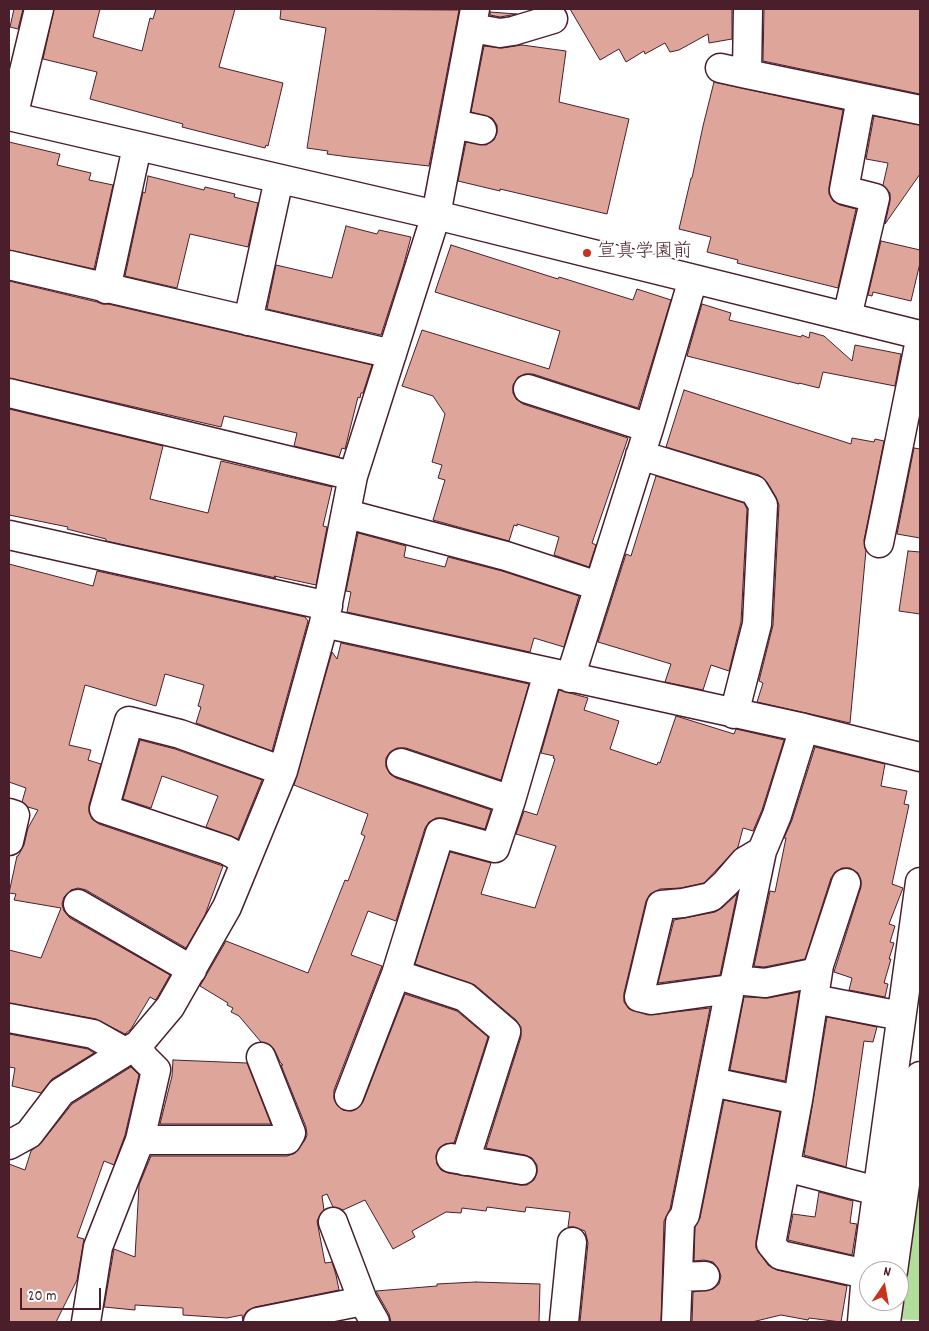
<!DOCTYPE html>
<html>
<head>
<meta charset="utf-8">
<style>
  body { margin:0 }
  #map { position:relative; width:929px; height:1331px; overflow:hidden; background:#fff; font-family:Dekko,sans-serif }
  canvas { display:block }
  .frame { position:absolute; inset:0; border:10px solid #4a1f2b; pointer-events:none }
  .north { position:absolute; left:859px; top:1261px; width:50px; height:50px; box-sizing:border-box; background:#fff; border:1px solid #b7a5aa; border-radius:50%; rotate:12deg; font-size:14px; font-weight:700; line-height:20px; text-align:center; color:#4a1f2b }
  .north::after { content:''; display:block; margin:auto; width:18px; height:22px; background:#c8321e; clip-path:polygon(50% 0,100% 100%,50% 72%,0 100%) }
  .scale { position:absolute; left:20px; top:1288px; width:81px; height:22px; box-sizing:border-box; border:2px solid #4a1f2b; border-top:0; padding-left:6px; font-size:15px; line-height:18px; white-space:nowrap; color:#4a1f2b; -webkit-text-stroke:4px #fff; paint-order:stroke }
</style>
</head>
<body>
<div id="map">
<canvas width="929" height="1331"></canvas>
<div class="frame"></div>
<div class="north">N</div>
<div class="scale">20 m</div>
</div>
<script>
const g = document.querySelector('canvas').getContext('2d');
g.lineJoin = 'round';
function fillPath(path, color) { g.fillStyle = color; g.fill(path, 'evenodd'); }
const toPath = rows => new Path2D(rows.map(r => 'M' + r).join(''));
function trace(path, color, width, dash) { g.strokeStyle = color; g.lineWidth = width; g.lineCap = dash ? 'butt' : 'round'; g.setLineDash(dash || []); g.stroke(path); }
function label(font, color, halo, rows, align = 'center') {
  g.font = font + ' Dekko,"Klee One",sans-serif'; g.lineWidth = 4.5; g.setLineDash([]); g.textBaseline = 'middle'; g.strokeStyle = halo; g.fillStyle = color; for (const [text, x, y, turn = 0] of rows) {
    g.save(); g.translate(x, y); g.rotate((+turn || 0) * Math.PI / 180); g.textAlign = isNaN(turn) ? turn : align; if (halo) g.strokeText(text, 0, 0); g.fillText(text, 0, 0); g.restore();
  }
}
fillPath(toPath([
  [889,1179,920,1185,920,1320,870,1319,899,1301,899,1271]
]), '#b2de9c');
const building = toPath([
  [14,9,23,9,18,29,10,27,14,9],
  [54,9,100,9,93,37,142,51,150,18,153,19,156,9,235,9,219,67,283,83,268,146,266,145,265,148,182,127,183,124,90,99,97,72,43,59,54,9],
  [281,9,459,10,429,166,349,157,327,154,328,151,307,148,326,28,280,19,281,9],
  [570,9,732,9,732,39,709,43,708,34,679,50,670,52,665,43,645,54,644,51,626,62,619,49,600,60,570,9],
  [764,9,920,9,920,94,763,61,764,9],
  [490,12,517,14,500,17,490,15,490,12],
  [522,45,566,51,559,102,629,119,607,214,500,189,500,191,458,181,466,142,486,145,494,140,497,133,497,125,492,118,471,112,484,46,502,48,522,45],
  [714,82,843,110,829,187,829,194,833,201,840,205,856,209,838,288,737,263,738,260,707,252,711,237,679,229,691,178,692,178,703,126,714,82],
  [874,116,920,125,920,174,885,224,890,201,890,193,883,185,888,163,866,159,874,116],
  [9,142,60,154,57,165,91,173,89,180,113,185,94,269,9,250,9,142],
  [148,176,204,190,205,187,235,194,234,197,258,203,248,247,190,234,177,288,125,276,143,192,145,193,148,176],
  [346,226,377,234,379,230,411,237,403,267,381,335,267,309,276,265,332,278,346,226],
  [881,241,920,250,920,263,911,301,873,292,872,296,868,295,881,241],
  [451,245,558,279,559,277,633,300,637,289,671,300,638,408,533,374,525,374,518,377,513,385,513,393,516,399,523,404,628,438,592,543,596,545,589,567,554,555,559,537,517,524,517,526,514,525,509,541,433,520,445,480,438,478,442,465,432,462,445,414,433,396,402,386,422,330,549,369,560,331,435,292,451,245],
  [9,281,97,302,102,304,108,304,372,365,363,393,361,393,360,398,358,397,345,449,342,448,339,457,294,446,297,433,224,416,221,427,9,378,9,281],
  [702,304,731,313,729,320,801,337,802,335,809,338,810,332,824,336,852,361,855,345,901,354,895,386,823,372,819,388,799,383,799,384,687,356,702,304],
  [684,390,851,444,852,438,874,442,875,439,884,441,864,540,866,550,850,723,757,702,763,683,759,681,773,625,779,505,776,497,767,482,759,475,666,447,684,390],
  [9,409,163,446,150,499,208,513,221,461,332,487,323,526,327,527,316,585,274,576,276,578,106,541,106,539,67,529,68,527,9,515,9,409],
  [914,448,920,449,920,538,897,534,914,448],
  [656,476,744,503,747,509,741,622,729,671,711,665,703,690,665,682,671,664,598,642,626,554,631,556,656,476],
  [358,533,406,546,404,557,445,567,448,557,502,571,579,596,564,647,534,638,530,652,347,612,351,592,346,591,358,533],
  [908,551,920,552,920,614,899,611,908,551],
  [9,564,93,586,97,571,305,617,308,621,272,751,196,723,201,707,198,706,204,685,165,674,156,706,85,685,69,745,91,750,88,760,101,764,89,805,89,812,92,819,99,824,223,866,205,915,186,948,86,890,78,888,71,890,64,897,62,904,64,911,70,918,170,975,157,998,155,1000,150,997,131,1029,125,1034,96,1019,9,1003,9,950,41,958,61,908,14,900,16,894,9,893,17,856,18,856,24,845,28,828,38,810,28,807,22,802,26,788,9,782,9,564],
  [341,643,529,684,501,780,406,748,397,748,390,752,386,758,386,767,390,774,396,778,491,810,485,829,444,818,436,818,429,822,425,828,396,921,368,911,351,955,382,966,334,1090,334,1099,337,1105,343,1110,352,1111,358,1108,363,1102,405,994,457,1011,488,1037,454,1143,445,1144,439,1148,436,1155,437,1164,441,1170,448,1173,520,1185,527,1185,534,1180,537,1173,537,1165,532,1158,525,1155,486,1148,521,1037,521,1027,516,1020,475,985,415,964,450,852,491,863,481,894,535,908,556,846,516,834,524,811,537,815,555,759,553,758,554,756,541,753,559,690,588,698,584,710,619,721,610,749,657,765,658,762,660,763,676,716,734,734,736,729,784,740,762,810,753,831,743,828,738,847,704,883,681,888,660,889,650,894,646,901,624,993,624,1002,629,1009,648,1015,710,1008,670,1209,664,1221,661,1322,580,1322,588,1243,585,1231,574,1227,568,1227,570,1212,526,1207,525,1212,487,1207,486,1211,462,1208,461,1213,446,1212,412,1231,415,1237,393,1249,365,1200,343,1210,333,1207,327,1194,322,1196,324,1210,321,1213,317,1221,325,1263,332,1262,336,1275,339,1290,255,1307,247,1311,243,1317,243,1322,242,1315,227,1318,183,1315,183,1308,135,1305,135,1310,104,1307,114,1249,135,1257,139,1185,151,1156,287,1156,295,1153,305,1140,307,1135,306,1127,281,1065,283,1065,280,1062,275,1051,270,1045,261,1042,239,1016,231,1012,233,1008,227,1005,228,1003,200,986,226,941,308,973,345,880,348,881,365,836,361,834,368,814,294,785,332,652,337,659,341,643],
  [140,740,175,749,262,780,238,839,206,827,218,796,162,776,151,808,123,799,140,740],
  [815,747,885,764,881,786,907,791,904,804,909,805,892,884,903,888,889,924,895,926,890,942,894,943,889,959,891,959,884,983,888,984,885,997,849,990,852,978,834,972,861,887,861,880,858,873,850,868,842,868,835,872,831,878,805,959,764,967,754,966,770,891,775,892,786,838,784,838,792,820,815,747],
  [737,894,720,975,658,983,674,920,715,912,722,908,737,894],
  [799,992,785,1081,730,1070,744,997,768,998,799,992],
  [827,1017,877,1027,873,1042,864,1041,846,1167,804,1155,827,1017],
  [9,1034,88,1049,94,1053,52,1079,41,1093,12,1086,15,1068,9,1067,9,1034],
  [173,1060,247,1063,271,1124,160,1124,172,1076,173,1060],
  [131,1067,139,1075,125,1135,114,1165,104,1161,77,1237,84,1239,77,1280,56,1322,9,1322,9,1164,25,1170,31,1151,41,1143,72,1104,131,1067],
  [724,1100,780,1112,756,1241,756,1248,768,1265,777,1270,847,1286,841,1322,809,1318,808,1320,781,1315,752,1322,692,1322,693,1292,713,1289,719,1284,721,1276,718,1268,713,1262,704,1260,694,1261,695,1227,700,1218,724,1100],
  [819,1192,853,1201,850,1223,857,1224,852,1255,788,1240,793,1214,815,1217,819,1192],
  [476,1282,540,1284,539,1322,391,1322,389,1314,376,1291,437,1286,437,1284,476,1282]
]);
fillPath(building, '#dea59a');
trace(building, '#4a1f2b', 1);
const minor = toPath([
  [748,9,747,74,920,110],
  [472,28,500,33,513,31,553,19],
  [720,68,747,74],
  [9,116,436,215,920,335],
  [13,117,39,9],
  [454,124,482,130],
  [9,265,392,354],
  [106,289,137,147],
  [847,317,875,198,844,190,861,98],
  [248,321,279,179],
  [528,389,649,428],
  [9,393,353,476],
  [640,455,754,490,763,505,757,624,734,714],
  [347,514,506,556,598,586],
  [9,535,328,606],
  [879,543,920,340],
  [324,623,804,728,920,757],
  [570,678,649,428,693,279],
  [804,728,777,815,762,851,735,980,765,983,818,972],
  [401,763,511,800],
  [9,813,15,815,9,841],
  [246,861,226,850,104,809,129,721,180,734,283,771],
  [846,883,819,965,798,1100,771,1244,780,1255,866,1274],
  [78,904,192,970],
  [396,974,465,997,506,1032,465,1161],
  [735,980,730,989,652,1000,639,997,661,905,683,903,711,897,726,883,745,861,762,851],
  [814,999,901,1016],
  [9,1018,93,1034,125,1052,138,1045],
  [712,1082,798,1100],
  [349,1096,396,974,440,833,495,848,511,800,548,673],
  [140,1140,287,1140,291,1133,261,1057],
  [9,1145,29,1134,61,1092,125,1052],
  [451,1158,522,1170],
  [786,1167,877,1191],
  [333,1222,363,1301],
  [893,1271,920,1076],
  [678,1277,705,1276],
  [86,1322,98,1247,140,1140,156,1070,143,1057,138,1045,170,1007,227,907,283,771,324,623,353,476,436,215,475,9],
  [258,1322,363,1301,375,1322],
  [564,1322,572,1242],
  [676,1322,680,1222,685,1215,730,989],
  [862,1322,866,1274,920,882],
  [886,1322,889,1301]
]);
trace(minor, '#4a1f2b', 31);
trace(minor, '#fff', 28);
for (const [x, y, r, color] of [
  [587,253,5,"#c8321e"]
]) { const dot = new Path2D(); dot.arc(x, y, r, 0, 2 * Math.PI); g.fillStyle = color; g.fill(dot); trace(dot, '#fff', 2); }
label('19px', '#4a1f2b', '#fff', [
  ["宣真学園前",597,253]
], 'left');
</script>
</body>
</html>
